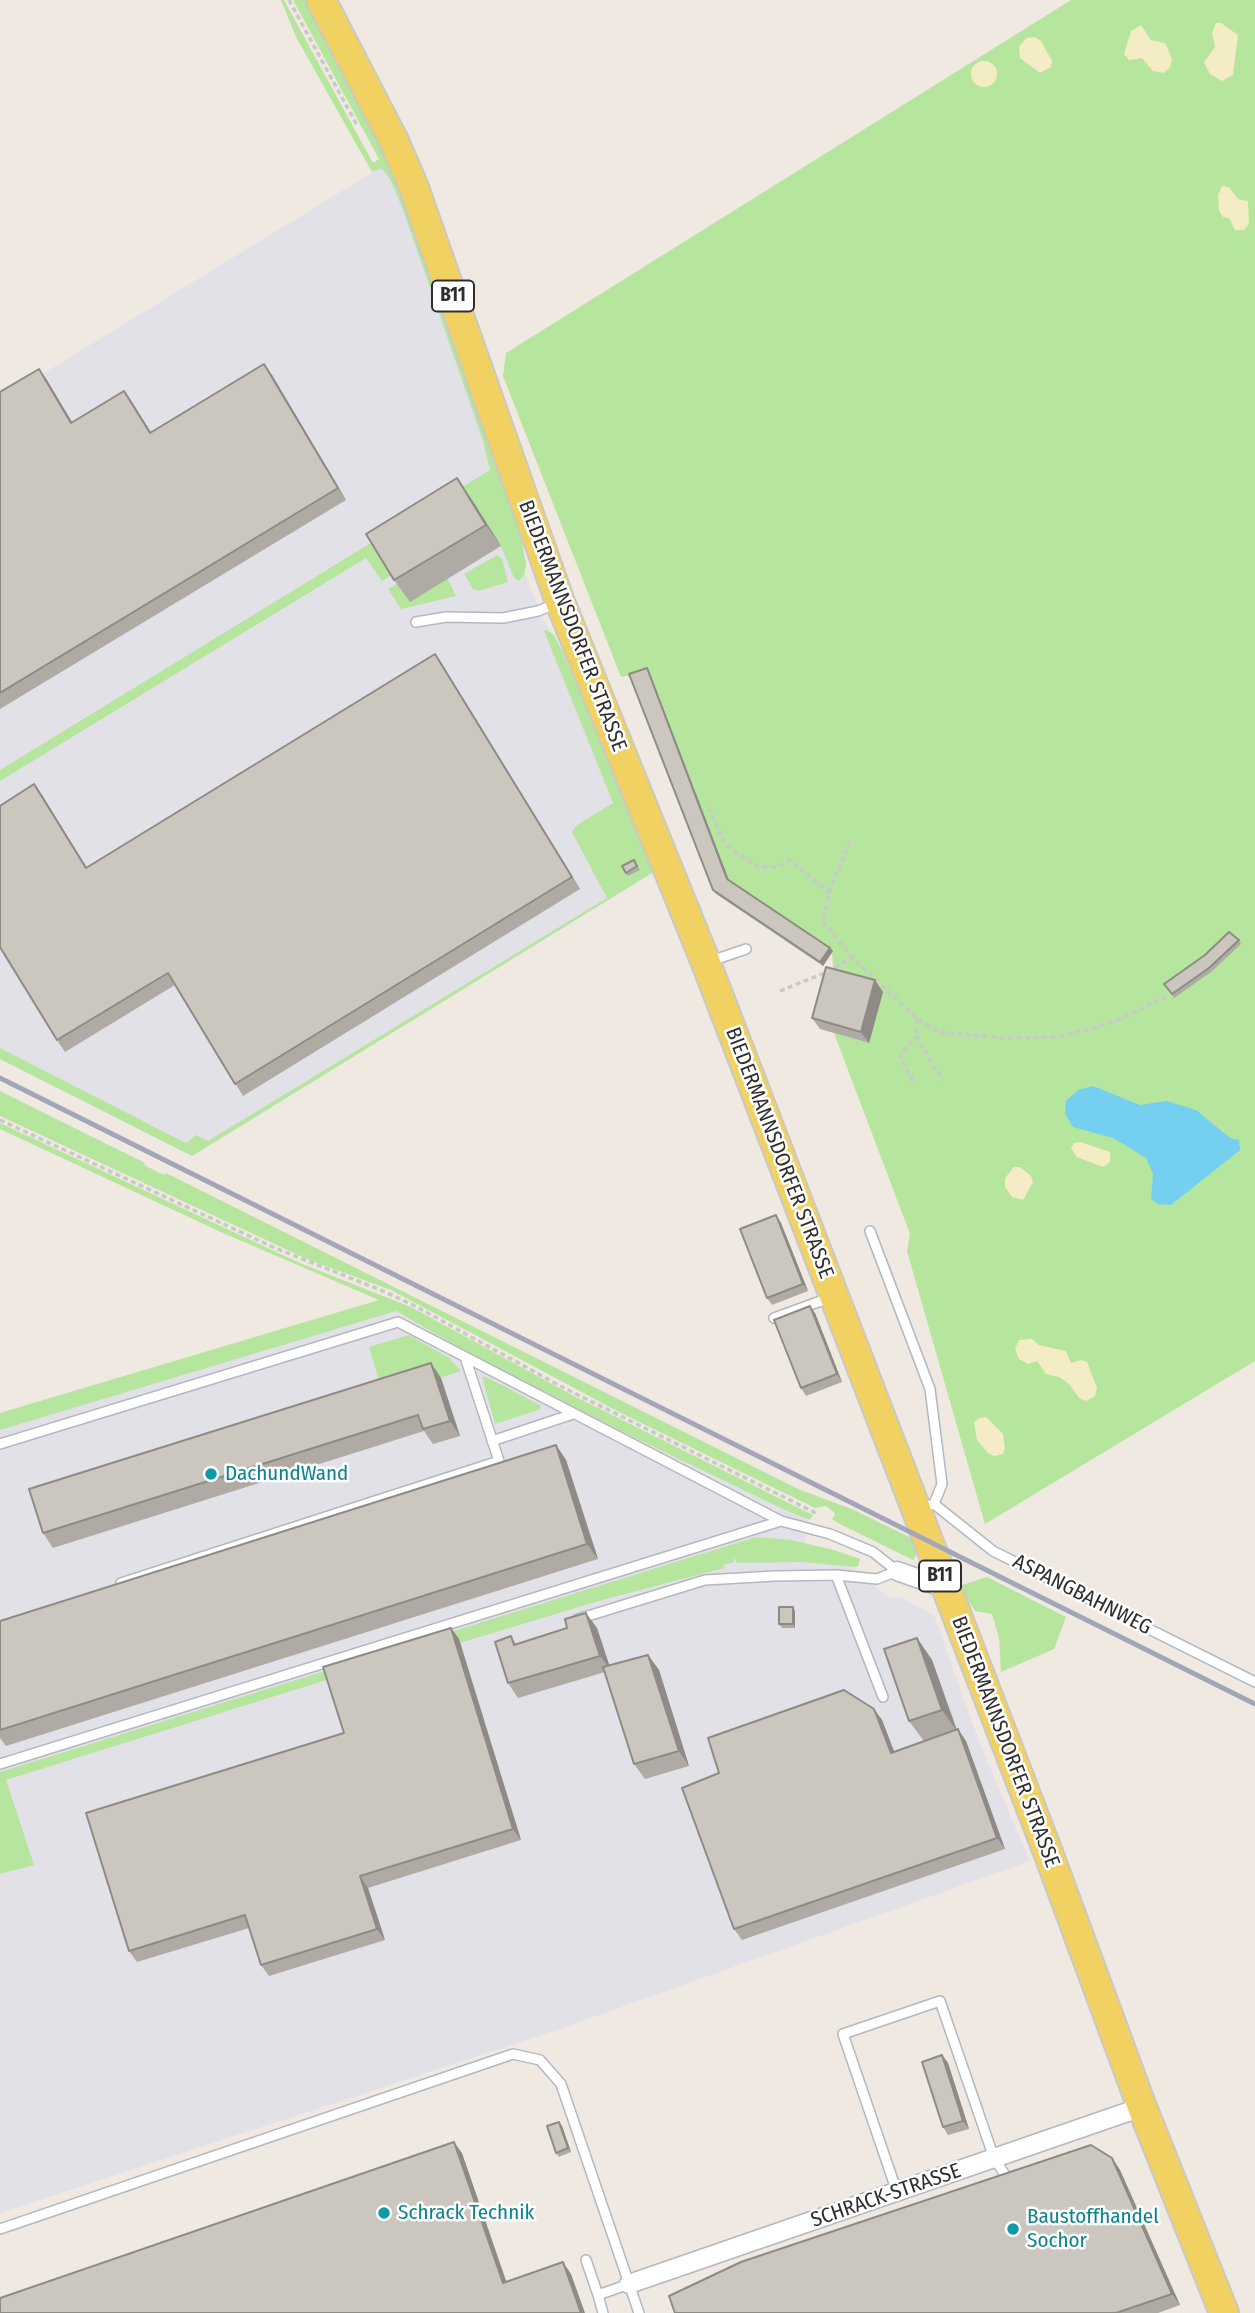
<!DOCTYPE html>
<html>
<head>
<meta charset="utf-8">
<style>
  body { margin:0 }
  canvas { display:block; background:#efe9e1 }
</style>
</head>
<body>
<canvas width="1255" height="2313"></canvas>
<script>
const g = document.querySelector('canvas').getContext('2d');
g.lineJoin = 'round';
function fillPath(path, color) { g.fillStyle = color; g.fill(path, 'evenodd'); }
const toPath = rows => new Path2D(rows.map(r => 'M' + r).join(''));
function trace(path, color, width, dash) { g.strokeStyle = color; g.lineWidth = width; g.lineCap = dash ? 'butt' : 'round'; g.setLineDash(dash || []); g.stroke(path); }
function label(font, color, halo, rows, align = 'center') {
  g.font = font + ' "Fira Sans Condensed",sans-serif'; g.lineWidth = 5; g.setLineDash([]); g.textBaseline = 'middle'; g.strokeStyle = halo; g.fillStyle = color; for (const [text, x, y, turn = 0] of rows) {
    g.save(); g.translate(x, y); g.rotate((+turn || 0) * Math.PI / 180); g.textAlign = isNaN(turn) ? turn : align; if (halo) g.strokeText(text, 0, 0); g.fillText(text, 0, 0); g.restore();
  }
}
fillPath(toPath([
  [381,167,390,179,403,210,483,441,522,568,652,873,192,1156,0,1059,0,400],
  [381,1300,808,1515,804,1555,844,1559,887,1597,902,1598,934,1615,980,1744,1030,1861,557,2030,0,2213,0,1874,34,1865,0,1782,0,1413]
]), '#e3e1e8');
fillPath(toPath([
  [281,0,284,0,373,163,379,159,293,0,306,0,383,140,498,467,522,542,526,565,524,575,519,581,514,578,501,546,393,574,382,581,366,558,0,781,0,770,490,470,483,441,403,210,390,179,381,168,372,172,296,37],
  [1071,0,1255,0,1255,1361,985,1524,907,1251,910,1234,834,1033,869,1043,834,979,832,951,730,883,649,671,621,677,503,376,506,353],
  [497,555,502,559,508,582,479,591,473,589,464,574],
  [448,579,456,596,401,609,388,589,398,583],
  [547,630,554,635,562,651,657,870,192,1156,0,1059,0,1048,186,1143,196,1135,208,1141,607,898,572,832,577,825,613,803,544,631],
  [0,1091,145,1163,144,1165,164,1175,166,1173,798,1489,854,1510,915,1540,917,1551,916,1556,913,1560,838,1523,832,1519,835,1515,834,1512,826,1506,815,1508,619,1412,391,1290,309,1260,0,1116],
  [0,1123,300,1263,411,1307,574,1396,813,1515,810,1520,785,1510,627,1434,467,1352,396,1311,0,1430,0,1413,379,1300,223,1233,0,1129],
  [409,1335,449,1358,461,1371,384,1396,369,1347],
  [482,1377,486,1377,540,1405,541,1409,495,1424],
  [756,1537,791,1540,834,1550,860,1559,858,1566,854,1567,802,1562,737,1563,734,1557,734,1562,723,1565,724,1568,595,1602,460,1643,458,1639,6,1780,34,1865,0,1874,0,1772],
  [987,1577,1066,1617,1054,1649,1001,1672,999,1638,992,1614,975,1611,959,1586]
]), '#b6e59e');
fillPath(toPath([
  [1216,23,1221,23,1238,35,1233,75,1222,81,1210,74,1204,62,1215,47,1212,33],
  [1141,25,1151,40,1165,43,1172,59,1170,67,1164,73,1153,71,1142,58,1129,60,1124,54,1131,31],
  [1034,37,1041,41,1052,61,1051,67,1040,73,1020,58,1019,47,1026,38],
  '971 74a13 13 0 1 1 26 0a13 13 0 1 1-26 0Z',
  [1222,186,1229,187,1238,199,1248,201,1249,224,1244,230,1235,230,1229,218,1223,217,1219,211,1218,195],
  [1080,1142,1110,1152,1110,1162,1103,1167,1077,1157,1071,1148,1074,1143],
  [1014,1167,1020,1167,1031,1176,1033,1182,1023,1200,1012,1197,1005,1187,1005,1178],
  [1032,1339,1039,1345,1066,1351,1071,1363,1081,1360,1087,1362,1097,1388,1095,1396,1086,1401,1079,1398,1069,1384,1059,1377,1046,1374,1037,1361,1028,1364,1019,1359,1015,1349,1019,1340],
  [986,1417,1003,1434,1005,1448,1003,1454,994,1456,988,1453,977,1440,974,1422,980,1418]
]), '#f3ecc5');
fillPath(toPath([
  [1093,1086,1140,1105,1167,1101,1196,1110,1230,1138,1239,1140,1240,1150,1171,1205,1158,1204,1151,1199,1153,1174,1146,1158,1113,1138,1073,1127,1065,1114,1066,1101,1078,1090]
]), '#75cff0');
const lane = toPath([
  [416,622,446,617,503,618,538,611,558,603],
  [711,961,746,949],
  [870,1231,930,1389,942,1484,934,1504],
  [774,1318,832,1297],
  [492,1441,573,1414],
  [0,1444,398,1322,781,1521,830,1534,873,1552,897,1571,877,1579,836,1575,775,1576,705,1580,578,1619],
  [921,1508,934,1504,993,1551,1255,1682],
  [836,1575,883,1697],
  [121,1583,499,1461,465,1357],
  [0,1764,781,1521],
  [897,2192,843,2034,940,2001,994,2158,1011,2184],
  [0,2229,513,2054,540,2060,561,2084,639,2313],
  [586,2260,598,2295],
  [603,2313,598,2295,629,2284]
]);
const street = toPath([
  [897,1571,945,1588],
  [629,2284,1142,2107]
]);
const primary = toPath([
  [321,0,394,141,413,185,560,602,706,963,1046,1847,1142,2107,1224,2313]
]);
trace(lane, '#b4b7c1', 12);
trace(street, '#b4b7c1', 21);
trace(primary, '#c9c9c9', 32);
trace(toPath([
  [289,0,358,127],
  [709,807,722,839,729,848,759,867,777,867,790,860,829,892],
  [850,841,829,892,823,922,853,958],
  [780,991,822,974,853,958,917,1019,939,1032,1005,1038,1055,1037,1090,1029,1125,1017,1165,997],
  [917,1019,916,1036,943,1081],
  [913,1081,900,1056,916,1036],
  [0,1120,275,1248,383,1291,415,1306,562,1387,814,1512,816,1515]
]), '#c9c9c9', 3.5, [5, 3.5]);
trace(lane, '#fff', 9);
trace(street, '#fff', 18);
trace(primary, '#f2d163', 28);
trace(toPath([
  [0,1078,1255,1704]
]), '#a3a6b8', 5);
fillPath(toPath([
  [39,369,72,422,124,391,151,432,272,375,346,500,0,709,0,392],
  [472,500,501,546,410,602,394,580],
  [435,654,580,889,243,1096,175,985,65,1052,57,1040,42,795,87,868],
  [647,668,649,671,729,880,830,948,833,951,823,966,716,894,713,890],
  [634,860,640,870,628,876,622,866],
  [1239,940,1241,944,1211,972,1174,998,1164,984],
  [883,992,869,1043,820,1029,812,1018],
  [776,1215,781,1223,808,1291,772,1305,767,1298],
  [815,1313,842,1382,806,1396,801,1388],
  [441,1378,460,1436,433,1444,424,1431,53,1548,43,1533],
  [556,1445,566,1460,598,1559,6,1746,0,1738,0,1621],
  [795,1611,795,1628,782,1628,779,1624],
  [451,1628,459,1639,521,1840,368,1888,385,1940,269,1976,261,1965,249,1928,137,1962,129,1951,344,1733],
  [597,1628,609,1666,648,1655,659,1670,689,1766,645,1779,634,1764,605,1672,518,1698,508,1683,511,1636,516,1644],
  [917,1638,932,1660,957,1730,966,1741,1005,1849,742,1940,734,1929,874,1709,882,1720,894,1752,924,1741,909,1721],
  [942,2055,948,2063,969,2129,948,2135,943,2127],
  [559,2122,562,2126,571,2152,559,2157,556,2153],
  [1112,2158,1120,2170,1180,2305,1158,2313,675,2313]
]), '#afaba4');
fillPath(toPath([
  [264,364,272,375,346,500,338,488],
  [39,369,47,380,79,434,71,423],
  [124,391,132,402,158,444,150,433],
  [457,478,472,500,501,546,486,525],
  [435,654,443,666,580,889,572,877],
  [647,668,649,671,730,883,727,879],
  [34,784,42,795,94,880,86,868],
  [830,948,833,951,823,966,820,962],
  [875,980,883,992,869,1043,861,1032],
  [776,1215,781,1223,808,1291,803,1284],
  [810,1306,815,1313,842,1382,837,1374],
  [431,1363,441,1378,460,1436,450,1421],
  [556,1445,566,1460,598,1559,587,1544],
  [793,1607,795,1611,795,1628,793,1624],
  [586,1613,597,1628,611,1670,600,1656],
  [451,1628,459,1639,521,1840,513,1829],
  [917,1638,932,1660,957,1731,942,1710],
  [648,1655,659,1670,689,1766,679,1751],
  [874,1709,882,1720,899,1764,891,1753],
  [958,1729,966,1741,1005,1849,997,1838],
  [360,1876,368,1888,385,1940,377,1929],
  [942,2055,948,2063,969,2129,963,2121],
  [559,2122,562,2126,571,2152,568,2148],
  [454,2142,462,2153,511,2295,503,2283],
  [1112,2158,1120,2170,1180,2305,1172,2294],
  [563,2262,571,2274,585,2313,581,2313]
]), '#8e8b86');
const building = toPath([
  [264,364,338,488,0,693,0,392,39,369,71,423,124,391,150,433,264,364],
  [457,478,486,525,394,580,366,534,457,478],
  [435,654,572,877,235,1084,168,973,57,1040,0,947,0,806,34,784,86,868,435,654],
  [647,668,727,879,830,948,820,962,713,890,629,674,647,668],
  [634,860,637,866,626,873,622,866,634,860],
  [1229,932,1239,940,1209,968,1172,994,1164,984,1205,955,1229,932],
  [826,967,875,980,861,1032,812,1018,826,967],
  [776,1215,803,1284,767,1298,740,1229,776,1215],
  [810,1306,837,1374,801,1388,774,1320,810,1306],
  [431,1363,450,1421,423,1429,418,1415,43,1533,29,1489,431,1363],
  [556,1445,587,1544,0,1730,0,1621,556,1445],
  [779,1607,793,1607,793,1624,779,1624,779,1607],
  [586,1613,600,1656,508,1683,495,1642,511,1636,514,1645,567,1628,565,1619,586,1613],
  [451,1628,513,1829,360,1876,377,1929,261,1965,245,1915,129,1951,86,1813,344,1733,323,1667,451,1628],
  [917,1638,942,1710,909,1721,884,1649,917,1638],
  [648,1655,679,1751,634,1764,603,1667,648,1655],
  [844,1690,874,1709,891,1753,958,1729,997,1838,734,1929,682,1788,719,1773,708,1738,844,1690],
  [942,2055,963,2121,943,2127,922,2062,942,2055],
  [559,2122,568,2148,556,2153,547,2126,559,2122],
  [454,2142,503,2283,563,2262,581,2313,0,2313,0,2298,454,2142],
  [1091,2145,1112,2158,1172,2294,1116,2313,675,2313,669,2296,741,2262,1091,2145]
]);
fillPath(building, '#cbc7bf');
trace(building, '#8e8b86', 2);
for (const [x, y, r, color] of [
  [211,1474,7,"#0f9aa8"],
  [384,2213,7,"#0f9aa8"],
  [1013,2229,7,"#0f9aa8"]
]) { const dot = new Path2D(); dot.arc(x, y, r, 0, 2 * Math.PI); g.fillStyle = color; g.fill(dot); trace(dot, '#fff', 2.5); }
for (const [x, y, w] of [
  [453,296,42],
  [940,1576,42]
]) { const box = new Path2D(); box.roundRect(x - w / 2, y - 15.5, w, 31, 5); g.fillStyle = '#fff'; g.fill(box); trace(box, '#2e2e2e', 2); }
label('bold 19px', '#2e2e2e', null, [
  ["B11",453,296],
  ["B11",940,1576]
]);
label('21px', '#2e2e2e', '#fff', [
  ["BIEDERMANNSDORFER STRASSE",572,626,69],
  ["BIEDERMANNSDORFER STRASSE",779,1153,69],
  ["ASPANGBAHNWEG",1082,1595,27],
  ["BIEDERMANNSDORFER STRASSE",1005,1742,69],
  ["SCHRACK-STRASSE",886,2196,-19]
]);
label('21px', '#0d838f', '#fff', [
  ["DachundWand",225,1474],
  ["Schrack Technik",398,2213],
  ["Baustoffhandel",1027,2217],
  ["Sochor",1027,2241]
], 'left');
</script>
</body>
</html>
